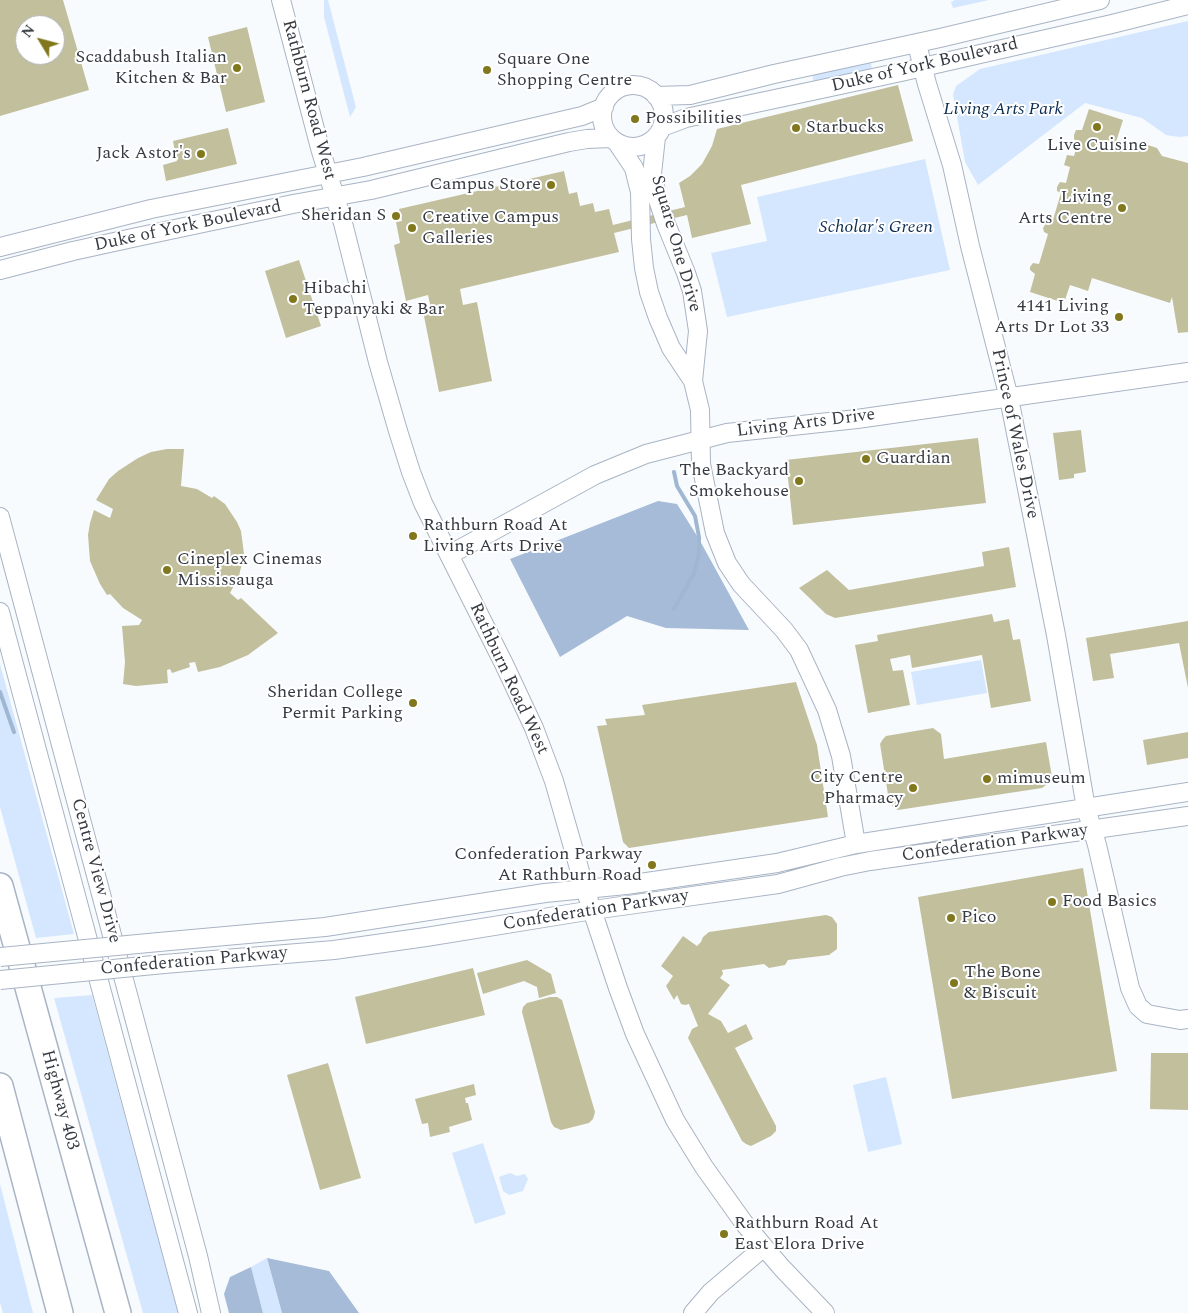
<!DOCTYPE html>
<html>
<head>
<meta charset="utf-8">
<style>
  body { margin:0 }
  #map { position:relative; width:1188px; height:1313px; overflow:hidden; background:#f8fbfe; font-family:Spectral,serif }
  canvas { display:block }
  .north { position:absolute; left:15px; top:15px; width:50px; height:50px; box-sizing:border-box; background:#fff; border:1px solid #afb1b3; border-radius:50%; rotate:307deg; font-size:14px; font-weight:700; line-height:20px; text-align:center; color:#363b42 }
  .north::after { content:''; display:block; margin:auto; width:18px; height:22px; background:#81771c; clip-path:polygon(50% 0,100% 100%,50% 72%,0 100%) }
</style>
</head>
<body>
<div id="map">
<canvas width="1188" height="1313"></canvas>
<div class="north">N</div>
</div>
<script>
const g = document.querySelector('canvas').getContext('2d');
g.lineJoin = 'round';
function fillPath(path, color) { g.fillStyle = color; g.fill(path, 'evenodd'); }
const toPath = rows => new Path2D(rows.map(r => 'M' + r).join(''));
function trace(path, color, width, dash) { g.strokeStyle = color; g.lineWidth = width; g.lineCap = dash ? 'butt' : 'round'; g.setLineDash(dash || []); g.stroke(path); }
function label(font, color, halo, rows, align = 'center') {
  g.font = font + ' Spectral,serif'; g.lineWidth = 4; g.setLineDash([]); g.textBaseline = 'middle'; g.strokeStyle = halo; g.fillStyle = color; for (const [text, x, y, turn = 0] of rows) {
    g.save(); g.translate(x, y); g.rotate((+turn || 0) * Math.PI / 180); g.textAlign = isNaN(turn) ? turn : align; if (halo) g.strokeText(text, 0, 0); g.fillText(text, 0, 0); g.restore();
  }
}
fillPath(toPath([
  [324,0,328,0,356,107,350,117,324,17],
  [955,0,989,0,953,8,951,2],
  [1188,21,1188,136,1179,137,1166,135,1142,118,1085,103,978,185,965,162,953,94,956,86,980,69],
  [871,62,872,69,814,82,812,75],
  [925,159,950,270,727,317,711,253,767,241,757,197],
  [981,660,987,693,917,705,911,672],
  [0,664,74,934,36,938,0,807],
  [92,995,178,1313,143,1313,54,998],
  [886,1077,902,1144,868,1152,853,1085],
  [483,1143,506,1214,475,1224,452,1153],
  [510,1173,517,1176,525,1174,528,1179,523,1191,509,1195,503,1191,499,1177],
  [0,1184,33,1313,3,1313,0,1303],
  [267,1258,282,1313,263,1313,251,1267]
]), '#d4e7fe');
fillPath(toPath([
  [658,501,677,504,699,539,749,630,666,628,627,616,560,657,510,559],
  [267,1258,329,1271,359,1313,282,1313],
  [251,1267,263,1313,229,1313,224,1294,230,1277]
]), '#a5bbd7');
trace(toPath([
  [674,609,694,573,699,554,699,537,695,516,677,486,674,472],
  [0,692,14,732]
]), '#a0b7d2', 4);
fillPath(toPath([
  [0,0,63,0,89,90,0,116],
  [25,25,55,25,55,55,25,55],
  [247,27,265,102,226,112,208,37],
  [898,85,913,141,741,185,751,224,692,238,687,215,614,233,619,252,460,289,463,305,477,302,492,381,439,392,423,311,431,309,428,295,406,301,394,245,400,243,396,222,402,221,399,209,564,171,569,194,577,192,580,206,593,203,595,212,609,209,613,225,685,207,679,183,690,176,702,164,712,146,717,129],
  [1089,109,1123,120,1116,142,1130,144,1148,145,1157,148,1162,156,1188,163,1188,332,1178,333,1172,297,1170,303,1092,278,1088,291,1070,285,1064,303,1030,292,1035,274,1030,270,1030,267,1033,263,1039,264,1048,234,1044,232,1043,228,1047,222,1052,223,1061,193,1057,191,1057,187,1060,182,1066,183,1070,167,1064,165,1067,155,1074,156,1078,142,1074,139,1074,135,1076,130,1082,130],
  [228,128,237,164,166,181,163,165,177,161,173,141],
  [299,260,321,326,286,338,265,271],
  [1081,430,1086,472,1074,474,1074,478,1059,480,1053,433],
  [978,438,986,503,793,525,786,460],
  [167,449,184,449,181,486,197,489,212,498,214,496,225,504,237,522,241,531,244,554,239,576,230,593,238,600,241,598,278,633,248,655,220,667,198,672,195,662,189,663,190,667,172,673,170,669,167,670,168,683,136,686,123,684,125,662,122,626,139,625,142,620,123,608,110,594,107,595,100,584,90,561,88,535,90,523,94,510,110,518,113,509,96,500,109,479,118,471,138,458,151,452],
  [1009,547,1016,587,835,618,826,614,799,588,827,570,849,590,984,566,982,552],
  [992,614,994,622,1009,619,1013,640,1020,639,1031,701,991,708,982,655,912,668,910,655,890,659,893,671,903,670,910,705,868,713,855,645,878,641,877,635],
  [1188,621,1188,688,1179,643,1110,654,1114,678,1093,681,1086,638],
  [796,682,817,745,828,817,629,848,623,842,597,726,607,725,605,719,645,715,642,705],
  [933,728,941,734,944,759,1046,742,1052,777,1050,782,1042,788,898,810,894,808,889,801,880,744,883,739,886,736],
  [1188,732,1188,758,1147,765,1143,740],
  [1083,868,1117,1071,952,1099,918,897],
  [826,915,832,917,837,924,837,949,829,955,788,960,785,965,769,968,764,964,722,970,723,974,720,978,730,985,708,1014,721,1021,728,1033,746,1024,753,1039,735,1048,776,1126,776,1131,771,1136,751,1146,746,1144,742,1141,688,1038,692,1029,698,1026,689,1004,685,1005,681,1004,677,995,674,1000,666,986,673,976,661,966,683,936,697,946,701,942,703,937,709,932],
  [527,960,551,974,556,993,539,998,537,987,524,981,483,994,477,973],
  [473,968,485,1015,366,1044,355,997],
  [550,997,557,997,562,1000,595,1112,593,1119,589,1123,561,1130,554,1127,551,1122,522,1012,523,1007,527,1003],
  [1151,1053,1188,1053,1188,1110,1150,1109],
  [328,1063,361,1178,320,1190,287,1075],
  [474,1084,476,1095,465,1098,466,1103,468,1103,472,1120,449,1127,450,1132,430,1137,428,1123,422,1124,415,1099]
]), '#c2bf9d');
const minor = toPath([
  [281,0,320,148,343,223,378,362,398,431,411,472,423,503,504,664,534,728,554,781,585,889,618,988,635,1034,675,1120,704,1167,744,1223,764,1247,782,1268,825,1313],
  [917,44,927,84,952,165,970,246,1009,398,1056,635,1086,808,1097,845,1130,988,1138,1006,1147,1014,1180,1020,1188,1019],
  '602 116a31 31 0 1 1 62 0a31 31 0 1 1-62 0Z',
  [656,96,690,95,774,74,940,38,1100,0],
  [662,127,686,118,901,72,1112,24,1188,5],
  [656,137,652,174,658,200,666,224,686,273,692,291,698,331,693,381],
  [618,144,634,168,640,192,641,239,644,268,649,292,658,318,671,348,693,381,700,410,701,464,715,533,727,563,741,584,784,630,799,650,827,710,841,756,856,844],
  [0,247,151,209,363,167,582,116,604,107],
  [0,270,73,251,137,237,293,204,371,190,569,142,587,139,611,138],
  [0,517,198,1256,211,1313],
  [449,555,595,475,646,454,727,433,857,419,1188,372],
  [0,612,188,1313],
  [159,942,325,927,545,893,626,885,777,863,856,844,1188,792],
  [164,964,334,950,426,937,593,910,778,884,840,867,870,861,1188,816],
  [693,1313,711,1292,764,1247]
]);
const highway = toPath([
  [0,886,118,1313],
  [0,1086,60,1313]
]);
trace(minor, '#a8b4c4', 20);
trace(highway, '#a8b4c4', 28);
trace(minor, '#fff', 18);
trace(highway, '#fff', 25);
const minorBridge = toPath([
  [0,957,159,942],
  [0,980,164,964]
]);
trace(minorBridge, '#a8b4c4', 20, []);
trace(minorBridge, '#fff', 18);
for (const [x, y, r, color] of [
  [237,68,5,"#81771c"],
  [487,70,5,"#81771c"],
  [635,119,5,"#81771c"],
  [1097,127,5,"#81771c"],
  [796,128,5,"#81771c"],
  [201,154,5,"#81771c"],
  [551,185,5,"#81771c"],
  [1122,208,5,"#81771c"],
  [396,216,5,"#81771c"],
  [412,228,5,"#81771c"],
  [293,299,5,"#81771c"],
  [1119,317,5,"#81771c"],
  [866,459,5,"#81771c"],
  [799,481,5,"#81771c"],
  [413,536,5,"#81771c"],
  [167,570,5,"#81771c"],
  [413,703,5,"#81771c"],
  [987,779,5,"#81771c"],
  [913,788,5,"#81771c"],
  [652,865,5,"#81771c"],
  [1052,902,5,"#81771c"],
  [951,918,5,"#81771c"],
  [954,983,5,"#81771c"],
  [724,1234,5,"#81771c"]
]) { const dot = new Path2D(); dot.arc(x, y, r, 0, 2 * Math.PI); g.fillStyle = color; g.fill(dot); trace(dot, '#fff', 2); }
label('18px', '#363b42', '#fff', [
  ["Scaddabush Italian",227,58,"right"],
  ["Kitchen & Bar",227,79,"right"],
  ["Square One",497,60],
  ["Shopping Centre",497,81],
  ["Possibilities",645,119],
  ["Starbucks",806,128],
  ["Live Cuisine",1097,146,"center"],
  ["Jack Astor's",191,154,"right"],
  ["Campus Store",541,185,"right"],
  ["Living",1112,198,"right"],
  ["Arts Centre",1112,219,"right"],
  ["Sheridan S",386,216,"right"],
  ["Creative Campus",422,218],
  ["Galleries",422,239],
  ["Hibachi",303,289],
  ["Teppanyaki & Bar",303,310],
  ["4141 Living",1109,307,"right"],
  ["Arts Dr Lot 33",1109,328,"right"],
  ["Guardian",876,459],
  ["The Backyard",789,471,"right"],
  ["Smokehouse",789,492,"right"],
  ["Rathburn Road At",423,526],
  ["Living Arts Drive",423,547],
  ["Cineplex Cinemas",177,560],
  ["Mississauga",177,581],
  ["Sheridan College",403,693,"right"],
  ["Permit Parking",403,714,"right"],
  ["City Centre",903,778,"right"],
  ["Pharmacy",903,799,"right"],
  ["mimuseum",997,779],
  ["Confederation Parkway",642,855,"right"],
  ["At Rathburn Road",642,876,"right"],
  ["Food Basics",1062,902],
  ["Pico",961,918],
  ["The Bone",964,973],
  ["& Biscuit",964,994],
  ["Rathburn Road At",734,1224],
  ["East Elora Drive",734,1245]
], 'left');
label('18px', '#363b42', '#fff', [
  ["Duke of York Boulevard",925,66,-13],
  ["Rathburn Road West",308,100,75],
  ["Duke of York Boulevard",188,227,-12],
  ["Square One Drive",675,244,74],
  ["Living Arts Drive",806,424,-7],
  ["Prince of Wales Drive",1014,434,78],
  ["Rathburn Road West",508,679,65],
  ["Confederation Parkway",995,844,-8],
  ["Centre View Drive",95,871,75],
  ["Confederation Parkway",596,911,-9],
  ["Confederation Parkway",194,962,-5],
  ["Highway 403",59,1100,75]
]);
label('italic 18px', '#0c2d51', '#fff', [
  ["Living Arts Park",1003,110],
  ["Scholar's Green",876,228]
]);
</script>
</body>
</html>
